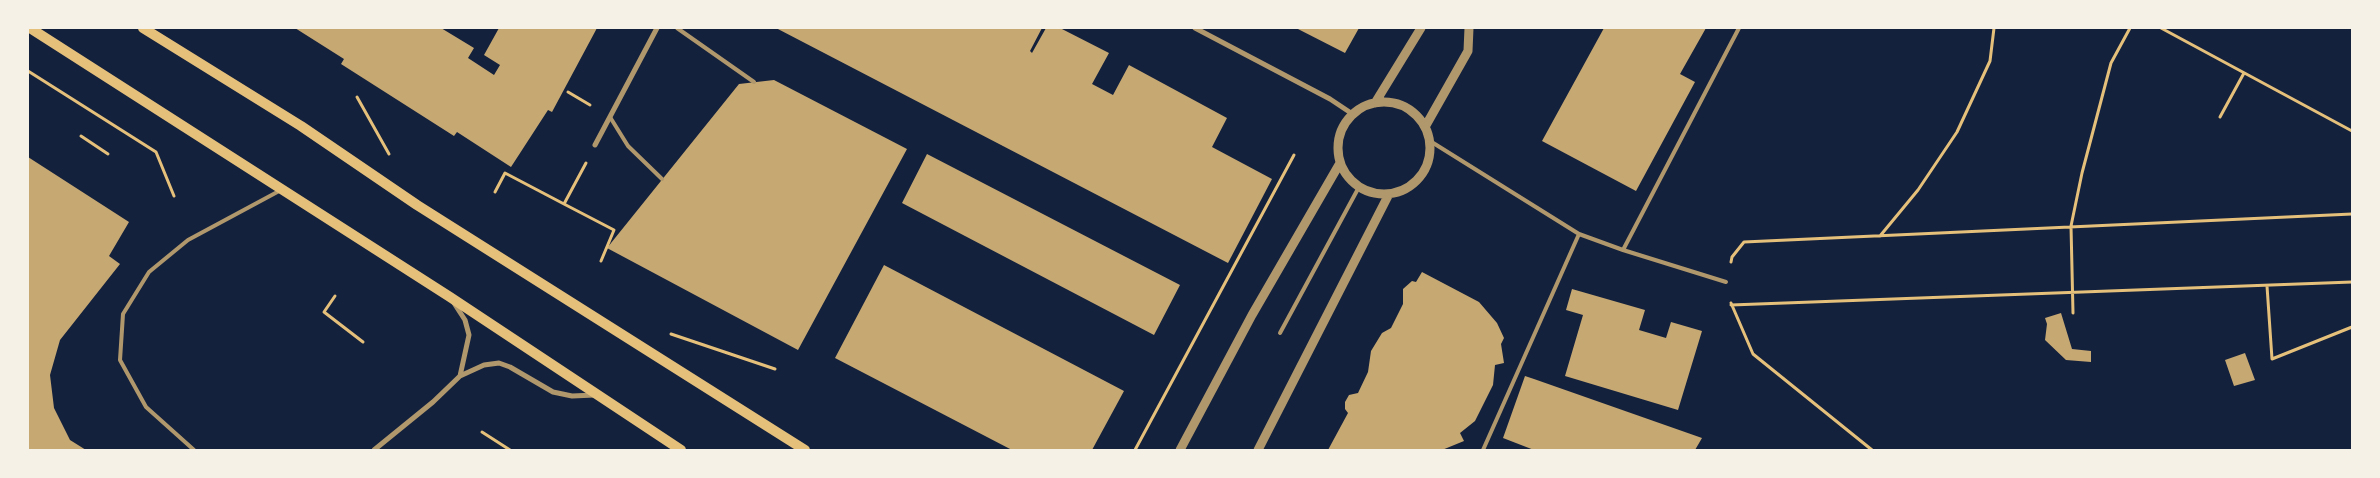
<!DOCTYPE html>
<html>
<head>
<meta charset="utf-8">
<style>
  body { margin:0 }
  #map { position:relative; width:2380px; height:478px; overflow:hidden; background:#14213d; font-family:"Nunito Sans",sans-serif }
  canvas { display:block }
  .frame { position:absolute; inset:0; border:29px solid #f6f1e7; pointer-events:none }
</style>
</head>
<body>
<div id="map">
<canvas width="2380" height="478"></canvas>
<div class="frame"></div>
</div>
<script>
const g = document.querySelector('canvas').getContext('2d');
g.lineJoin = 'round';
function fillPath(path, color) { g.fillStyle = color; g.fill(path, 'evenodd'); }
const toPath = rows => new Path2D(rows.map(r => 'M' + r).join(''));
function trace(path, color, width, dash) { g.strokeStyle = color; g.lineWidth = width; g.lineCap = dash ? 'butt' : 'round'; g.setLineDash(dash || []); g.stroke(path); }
fillPath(toPath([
  [295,28,441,28,474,48,468,58,494,75,500,65,484,55,499,28,597,28,552,112,548,110,511,167,457,132,454,136,341,64,344,59],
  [776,28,1042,28,1030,51,1032,53,1046,28,1060,28,1109,53,1092,84,1113,95,1129,65,1227,118,1212,147,1272,179,1228,263],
  [1296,28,1359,28,1345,53],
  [1604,28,1706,28,1680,74,1695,82,1636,191,1542,141],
  [774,80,907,149,798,350,607,248,739,84],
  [927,154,1180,285,1154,335,902,203],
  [28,157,129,222,109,256,120,264,60,340,50,375,54,408,70,440,86,450,28,450],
  [884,265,1124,391,1092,450,1012,450,835,358],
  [1422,272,1479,302,1497,323,1504,338,1501,344,1504,363,1495,365,1493,385,1475,421,1460,433,1464,441,1442,450,1328,450,1348,413,1345,409,1345,402,1349,395,1358,393,1368,372,1371,351,1382,333,1391,328,1403,304,1403,289,1412,281,1416,282],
  [1572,289,1645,310,1639,330,1666,338,1671,322,1702,331,1678,410,1565,376,1583,315,1566,310],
  [2061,313,2072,349,2091,351,2091,362,2066,360,2045,340,2047,324,2045,318],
  [2245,353,2255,380,2234,386,2225,360],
  [1525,376,1534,379,1702,438,1695,450,1534,450,1503,438]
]), '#c6a872');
trace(toPath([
  [2161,28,2352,131],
  [28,71,156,152,174,196],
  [568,92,590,105],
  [357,97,389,154],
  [2220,117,2244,73],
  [81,136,108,154],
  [495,192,505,173,564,204,586,163],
  [564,204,614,230,601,261],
  [1880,236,1918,190,1957,132,1990,61,1994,28],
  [1731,262,1732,257,1744,242,2352,214],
  [2267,286,2272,359,2352,327],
  [335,296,324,312,363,342],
  [1731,303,1753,354,1872,450],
  [1731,305,2352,282],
  [2073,313,2071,226,2082,173,2111,63,2130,28],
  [671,334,775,369],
  [482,432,510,450],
  [1135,450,1294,155]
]), '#e5c07b', 3);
trace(toPath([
  [677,28,754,82],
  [610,117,628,146,662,179],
  [1430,141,1579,234,1623,250,1726,282],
  [1623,250,1739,28],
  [1280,333,1359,187],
  [194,450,146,407,120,360,123,314,149,272,188,240,281,190],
  [1483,450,1579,234]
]), '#b1986c', 4);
trace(toPath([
  [1195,28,1330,99,1354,115],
  [595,145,657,28],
  [454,303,465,320,469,335,460,376],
  [374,450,433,402,460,376,484,365,499,363,510,367,553,392,572,396,595,395]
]), '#b1986c', 5);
trace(toPath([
  '1338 148a46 46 0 1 1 92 0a46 46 0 1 1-92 0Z',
  [1375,103,1421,28],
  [1425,127,1468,51,1469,28],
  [1180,450,1252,315,1340,163],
  [1258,450,1389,194]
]), '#b1986c', 9);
trace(toPath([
  [30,28,450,297,681,450],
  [143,28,301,126,417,205,805,450]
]), '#e5c07b', 10);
</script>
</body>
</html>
